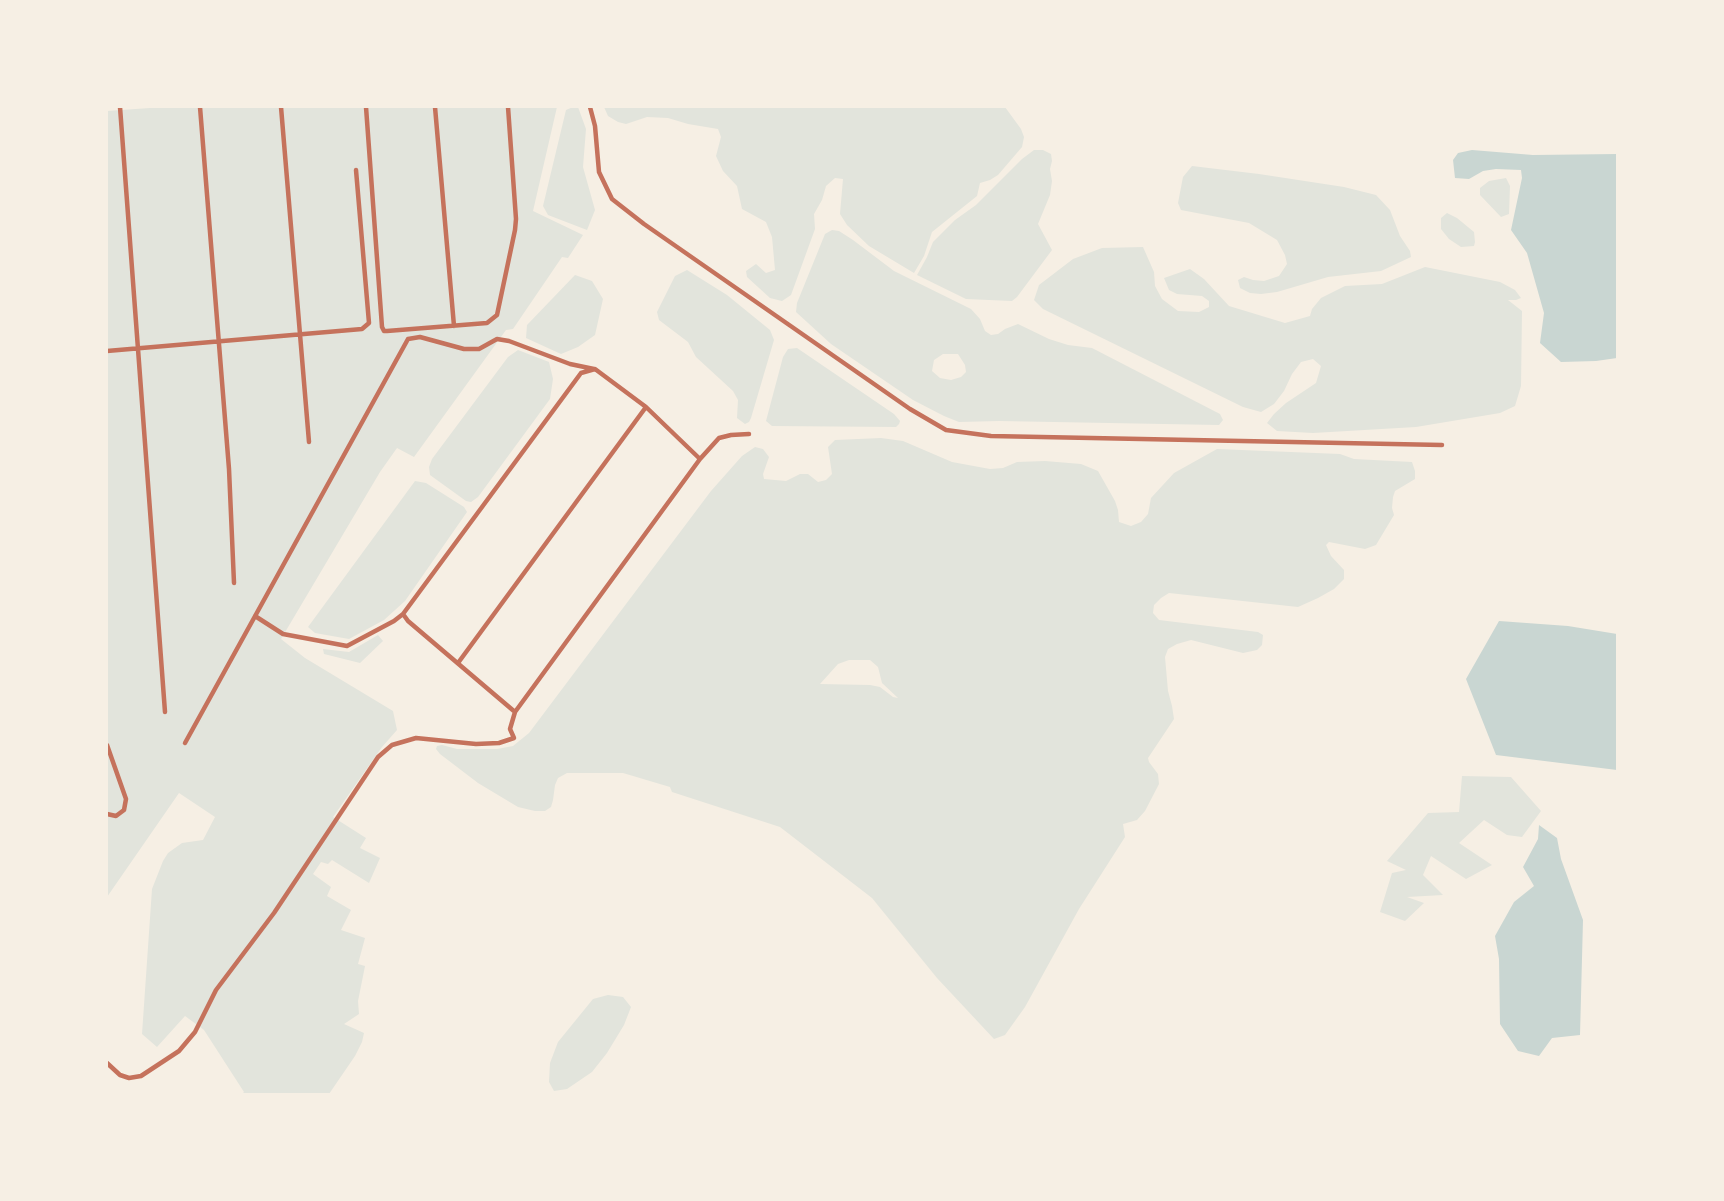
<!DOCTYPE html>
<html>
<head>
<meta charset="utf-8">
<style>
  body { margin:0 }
  #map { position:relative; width:1724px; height:1201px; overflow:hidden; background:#f6efe4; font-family:Raleway,sans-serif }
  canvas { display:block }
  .frame { position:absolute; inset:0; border:108px solid #f6efe4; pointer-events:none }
</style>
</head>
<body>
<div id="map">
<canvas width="1724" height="1201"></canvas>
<div class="frame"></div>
</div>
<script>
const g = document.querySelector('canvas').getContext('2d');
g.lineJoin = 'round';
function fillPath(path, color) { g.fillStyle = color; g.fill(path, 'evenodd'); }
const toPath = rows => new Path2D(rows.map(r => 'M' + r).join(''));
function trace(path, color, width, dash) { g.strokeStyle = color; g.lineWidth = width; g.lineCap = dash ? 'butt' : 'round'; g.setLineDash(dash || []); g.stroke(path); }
fillPath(toPath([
  [164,107,557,107,533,211,583,235,568,258,562,257,513,329,506,330,414,457,397,448,380,472,281,639,305,658,393,711,397,730,382,747,333,817,366,838,360,848,380,858,369,883,332,860,328,864,321,862,313,874,331,887,327,896,351,910,341,930,365,938,358,964,365,966,358,1001,359,1014,344,1024,364,1033,362,1042,355,1056,329,1094,242,1094,244,1092,204,1030,185,1016,157,1047,142,1034,152,889,163,861,168,853,182,843,203,840,215,817,179,793,107,897,107,111],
  [573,107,578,107,586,129,583,167,595,210,587,230,548,215,543,206,566,110],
  [604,107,1005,107,1021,129,1024,137,1022,147,998,175,990,180,980,183,977,196,932,232,924,256,914,273,869,246,847,225,840,214,843,179,835,178,826,186,822,200,814,214,815,229,791,295,782,301,770,298,747,277,746,271,756,264,766,273,775,270,772,237,766,222,742,209,737,186,723,171,716,156,721,137,718,129,688,124,668,118,647,117,626,124,618,122,608,116],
  [1034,150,1043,150,1051,154,1052,161,1050,169,1052,181,1050,195,1038,224,1052,250,1017,297,1012,301,966,299,917,275,927,257,933,242,955,220,976,205,1022,159],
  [1192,166,1259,174,1344,187,1376,195,1390,210,1400,236,1410,251,1411,257,1381,271,1328,277,1277,292,1261,294,1250,293,1240,288,1238,280,1244,277,1253,280,1264,281,1279,276,1287,264,1285,255,1277,240,1249,223,1181,210,1178,203,1183,177],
  [1506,178,1510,186,1509,214,1501,217,1480,195,1480,188,1489,181],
  [1447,213,1457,218,1474,232,1475,242,1474,246,1461,247,1449,239,1441,229,1441,218],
  [832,230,839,231,853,240,894,271,971,309,980,319,985,331,991,335,998,334,1005,329,1018,324,1049,339,1068,345,1092,348,1220,414,1223,420,1219,425,999,421,959,422,944,416,913,400,831,344,796,312,797,303,825,234],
  [943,354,958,354,965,365,966,372,961,377,951,380,940,378,932,371,934,360],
  [1143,247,1154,272,1155,286,1162,299,1178,311,1199,312,1209,307,1209,301,1202,296,1177,294,1169,290,1164,278,1190,269,1204,279,1229,306,1285,323,1310,316,1312,309,1321,298,1345,286,1382,284,1425,267,1500,282,1515,290,1521,298,1516,300,1508,300,1522,311,1521,386,1515,406,1500,413,1416,427,1313,433,1277,431,1267,423,1274,414,1286,403,1316,383,1321,366,1313,359,1301,362,1292,374,1284,391,1274,404,1261,412,1243,407,1043,309,1034,300,1039,285,1073,259,1102,248],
  [687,270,727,295,770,330,774,340,751,418,749,422,745,424,737,418,738,400,733,391,696,357,688,342,659,320,657,312,675,276],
  [575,275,592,281,603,299,595,335,578,347,561,354,526,338,527,325],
  [797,348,894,414,900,421,899,424,896,427,772,426,766,421,783,357,788,349],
  [518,350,549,362,553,379,550,399,478,497,471,502,466,501,430,475,429,467,432,459,508,357],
  [881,438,903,441,952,462,990,469,1003,468,1017,462,1045,461,1081,464,1098,471,1115,501,1118,510,1119,522,1131,526,1141,522,1148,514,1151,498,1174,473,1217,449,1340,454,1354,459,1412,462,1415,471,1415,479,1395,491,1393,497,1392,508,1394,515,1376,545,1365,549,1329,542,1326,545,1331,556,1344,570,1344,579,1334,589,1318,598,1298,607,1169,593,1161,598,1154,605,1153,613,1159,620,1258,632,1263,635,1262,645,1257,650,1243,653,1191,640,1177,644,1168,649,1165,657,1168,691,1172,706,1174,719,1148,758,1149,762,1158,774,1159,784,1145,811,1137,820,1123,824,1125,837,1079,909,1025,1007,1005,1035,994,1039,937,978,872,898,780,827,672,792,670,787,623,773,567,773,558,778,555,785,553,800,551,807,545,811,535,811,518,807,478,783,440,754,436,749,437,746,442,745,457,749,497,749,513,746,529,733,711,491,742,456,755,447,763,449,769,457,763,474,764,479,786,481,800,474,808,474,818,482,826,480,832,474,828,447,835,440],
  [849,660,870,660,878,667,882,683,898,698,893,697,880,687,870,685,820,684,838,664],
  [415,481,426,483,464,507,467,512,405,601,384,620,349,639,315,633,308,627],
  [378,635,383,641,360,663,324,654,323,649,349,652],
  [1462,776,1511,777,1541,811,1522,837,1507,835,1484,820,1459,843,1492,865,1466,879,1431,856,1423,875,1443,895,1407,897,1424,903,1405,921,1380,912,1392,873,1406,870,1387,861,1428,813,1459,812],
  [608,995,623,997,631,1007,624,1025,607,1053,592,1072,567,1089,554,1091,549,1082,550,1063,558,1042,593,999]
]), '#e2e4dc');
fillPath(toPath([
  [1472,150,1533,155,1617,154,1617,358,1596,361,1561,362,1540,343,1544,313,1527,253,1511,230,1522,178,1521,170,1496,169,1483,171,1469,179,1455,178,1453,160,1458,153],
  [1499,621,1568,626,1617,634,1617,770,1496,755,1466,679],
  [1539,825,1557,838,1561,859,1583,920,1580,1035,1552,1038,1539,1056,1518,1051,1500,1024,1499,959,1495,936,1514,902,1534,886,1523,867,1538,839]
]), '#c9d6d2');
trace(toPath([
  [120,107,165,712],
  [200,107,229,469,234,583],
  [281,107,309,442],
  [366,107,382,327,384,331,387,331,487,323,497,315,515,230,516,219,508,107],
  [435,107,454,326],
  [590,107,595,126,599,172,612,199,644,224,910,409,946,430,991,436,1442,445],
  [107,351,362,329,369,323,356,170],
  [403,614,408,621,515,712,700,459],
  [255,616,283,634,347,646,394,621,403,614,581,373,595,369,646,407,700,459,719,438,731,435,749,434],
  [458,663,646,407],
  [185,743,408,339,420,337,464,349,479,349,497,339,509,341,570,364,594,369],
  [107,745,126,799,124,810,116,816,107,814],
  [107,1063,120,1075,129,1078,141,1076,179,1051,195,1032,216,990,274,913,378,757,392,745,416,738,476,744,499,743,514,738,510,729,515,712]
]), '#c5725c', 4.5);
</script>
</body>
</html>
